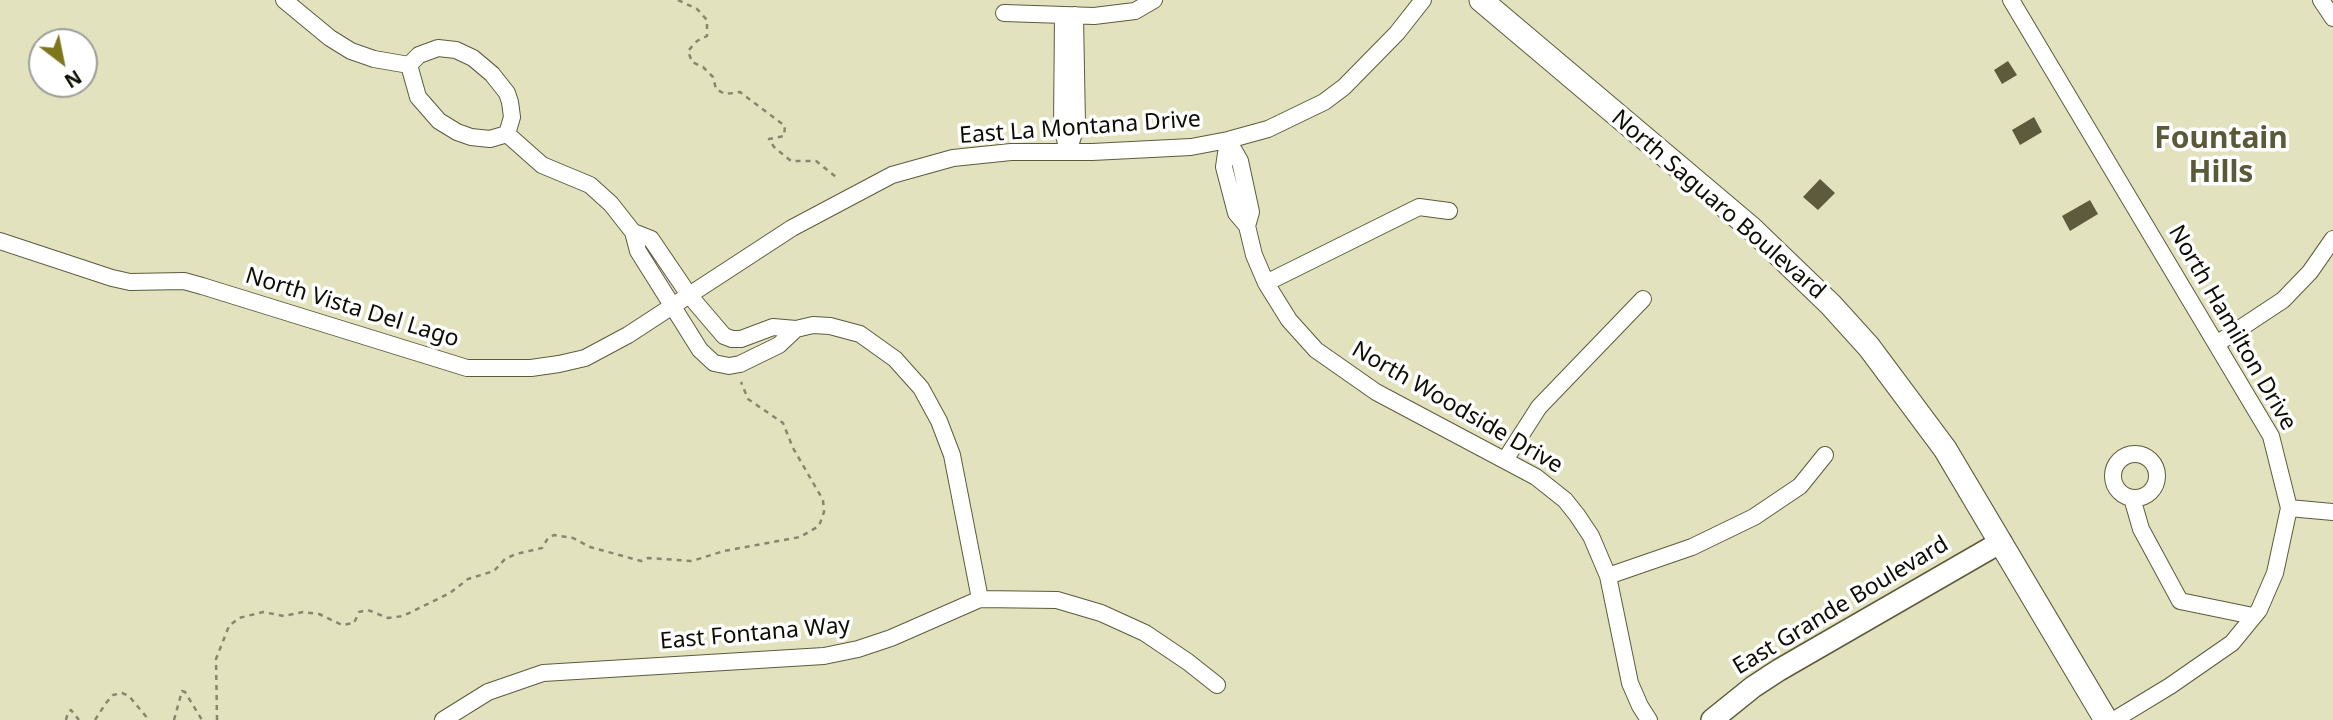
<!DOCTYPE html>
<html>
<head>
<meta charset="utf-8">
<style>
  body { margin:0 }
  #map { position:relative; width:2333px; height:720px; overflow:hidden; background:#e3e2be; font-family:"Noto Sans",sans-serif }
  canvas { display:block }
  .north { position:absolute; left:28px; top:28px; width:70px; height:70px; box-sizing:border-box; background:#fff; border:2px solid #9e9e9a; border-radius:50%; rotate:148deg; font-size:19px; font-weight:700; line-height:28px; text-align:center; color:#0d0d03 }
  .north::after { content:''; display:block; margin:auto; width:24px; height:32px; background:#7d771c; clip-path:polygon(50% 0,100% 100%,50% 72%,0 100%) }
</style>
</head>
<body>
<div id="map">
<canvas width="2333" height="720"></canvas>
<div class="north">N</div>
</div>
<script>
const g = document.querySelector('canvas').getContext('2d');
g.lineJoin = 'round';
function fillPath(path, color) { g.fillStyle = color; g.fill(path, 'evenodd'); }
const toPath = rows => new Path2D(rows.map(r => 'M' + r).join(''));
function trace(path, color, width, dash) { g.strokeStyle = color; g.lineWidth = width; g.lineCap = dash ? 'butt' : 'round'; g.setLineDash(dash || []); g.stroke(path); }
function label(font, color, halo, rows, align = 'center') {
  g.font = font + ' "Noto Sans",sans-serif'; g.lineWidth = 7; g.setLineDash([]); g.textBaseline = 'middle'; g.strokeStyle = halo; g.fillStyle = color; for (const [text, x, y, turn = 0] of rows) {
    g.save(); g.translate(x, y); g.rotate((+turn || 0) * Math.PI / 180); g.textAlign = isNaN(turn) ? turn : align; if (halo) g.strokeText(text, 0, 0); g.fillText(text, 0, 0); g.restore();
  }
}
fillPath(toPath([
  [2008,61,2017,75,2002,84,1994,70],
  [2034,117,2042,132,2020,145,2012,130],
  [1820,179,1835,193,1818,210,1803,197],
  [2090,200,2098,214,2070,231,2062,216]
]), '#5d5b3c');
const minor = toPath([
  [284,0,330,38,351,51,374,59,409,65],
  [2011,0,2271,436,2289,508,2275,573,2259,610,2232,643,2170,686,2114,720],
  [2321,0,2333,18],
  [1004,13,1094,16,1135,11,1154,0],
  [1063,15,1062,127,1068,151],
  [409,65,419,55,438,48,456,50,473,58,492,74,507,93,510,102,512,117,507,134],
  [409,65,418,97,439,121,457,132,471,137,490,139,507,134],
  [507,134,542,165,590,185,611,204,633,232,638,251,700,350,714,363,729,366,740,364,779,345,796,329,773,327,741,339,732,339,724,336,689,295,651,239,633,232],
  [1228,140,1224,167,1236,213,1247,226,1254,255,1266,283,1289,320,1316,350,1376,392,1536,477,1565,500,1577,515,1591,536,1608,576,1630,683,1640,706,1649,720],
  [1228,140,1240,161,1251,212,1247,226],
  [1068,151,1077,125,1075,15],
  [0,241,112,278,130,282,184,281,202,286,467,368,531,368,559,364,585,358,628,335,792,228,892,175,953,158,1011,152,1092,152,1191,147,1228,140,1268,129,1324,102,1344,87,1397,33,1423,0],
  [1266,283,1419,207,1449,211],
  [796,329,813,325,830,326,860,334,895,359,921,388,939,421,952,455,980,599],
  [2218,343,2283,300,2310,272,2333,239],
  '2113 476a22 22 0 1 1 44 0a22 22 0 1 1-44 0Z',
  [1505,460,1539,407,1643,299],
  [2132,498,2141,529,2180,601,2253,616],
  [2289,508,2333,512],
  [1608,576,1692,547,1754,517,1800,486,1825,455],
  [443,720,488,692,543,673,824,656,858,649,891,638,980,599,1057,600,1101,613,1145,633,1188,662,1217,685]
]);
const tertiary = toPath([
  [1712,720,1753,687,1779,670,2001,542]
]);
const secondary = toPath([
  [1481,0,1751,228,1831,305,1869,347,1945,449,2106,720]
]);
trace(minor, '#5d5b3c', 18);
trace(tertiary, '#5d5b3c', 24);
trace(secondary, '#5d5b3c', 25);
trace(toPath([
  [678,0,697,9,707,20,707,36,697,41,688,51,692,62,703,67,713,77,716,89,725,94,740,92,785,126,784,136,769,139,774,147,791,161,816,161,836,177],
  [66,720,68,712,71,710,79,720],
  [95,720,106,703,113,695,122,693,129,696,149,720],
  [174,720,182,691,185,692,202,720],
  [217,720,216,659,229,626,239,618,263,612,284,616,303,612,319,614,342,625,354,623,359,612,368,610,388,618,403,616,450,593,468,579,494,571,505,559,516,554,542,548,548,538,554,535,573,538,590,547,641,561,648,558,692,561,724,551,800,537,819,526,824,512,823,500,793,448,783,423,748,399,741,382]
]), '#87876e', 2.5, [5, 5]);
trace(minor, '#fff', 16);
trace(tertiary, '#fff', 21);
trace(secondary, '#fff', 23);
label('23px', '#0d0d03', '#fff', [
  ["East La Montana Drive",1080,128,-4],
  ["North Saguaro Boulevard",1718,205,41],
  ["North Vista Del Lago",352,308,17],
  ["North Hamilton Drive",2232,328,60],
  ["North Woodside Drive",1457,408,30],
  ["East Grande Boulevard",1841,606,-31],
  ["East Fontana Way",755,634,-5]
]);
label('bold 30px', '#5a5939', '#fff', [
  ["Fountain",2221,139],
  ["Hills",2221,173]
]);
</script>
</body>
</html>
